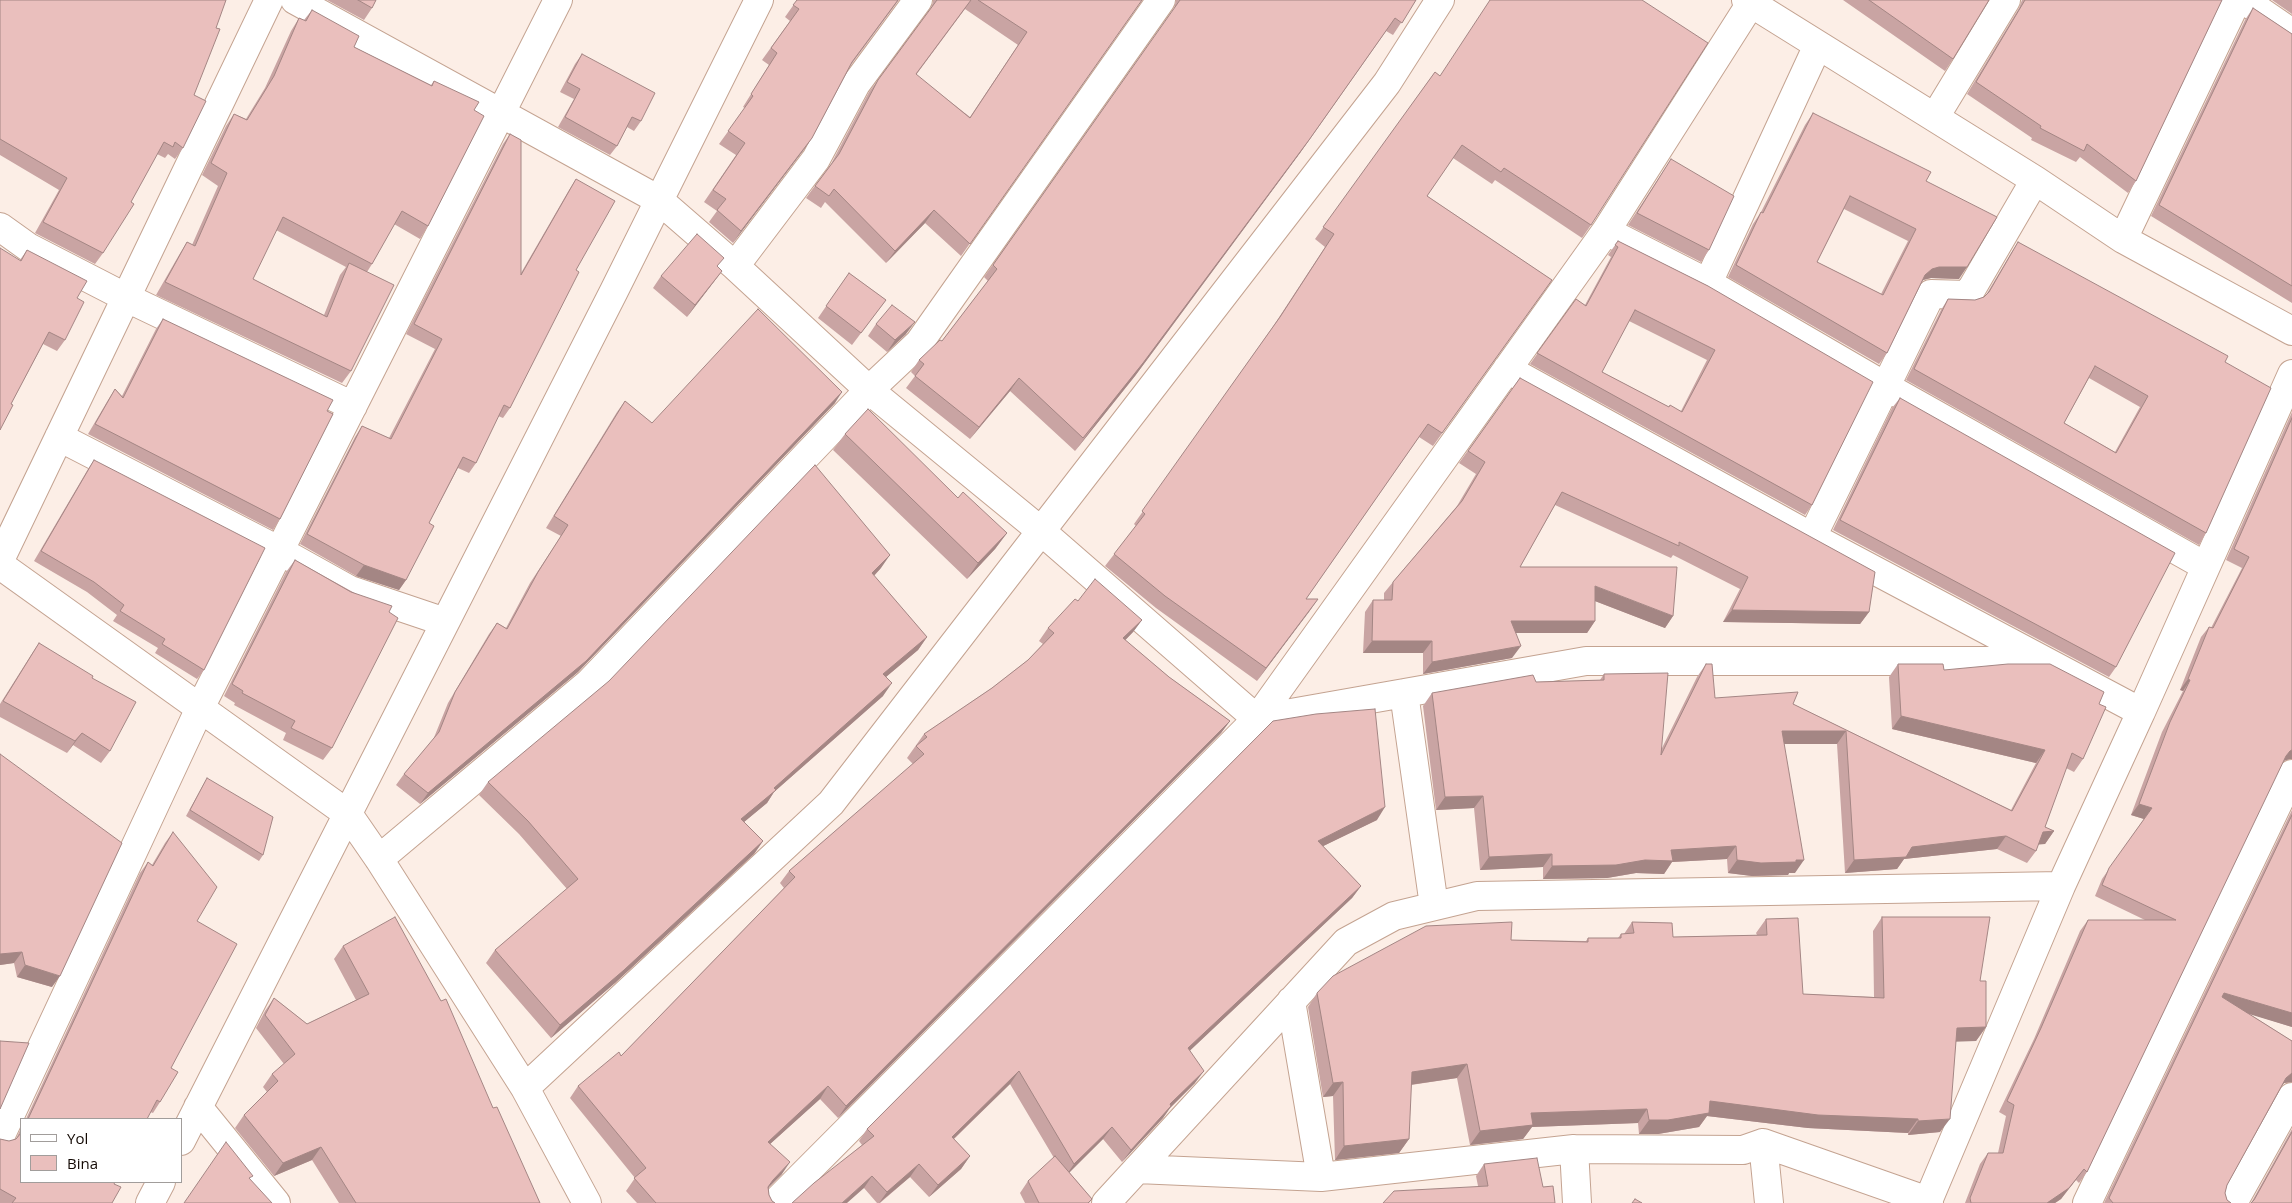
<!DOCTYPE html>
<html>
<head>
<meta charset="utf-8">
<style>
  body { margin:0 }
  #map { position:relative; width:2292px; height:1203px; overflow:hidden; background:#fceee6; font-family:"Open Sans",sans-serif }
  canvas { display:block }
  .legend { position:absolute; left:20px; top:1118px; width:162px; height:65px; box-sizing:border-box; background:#fff; border:1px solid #a19d9b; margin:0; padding:6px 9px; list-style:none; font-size:15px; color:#130904 }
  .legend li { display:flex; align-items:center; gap:10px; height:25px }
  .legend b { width:25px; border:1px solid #a19d9b }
</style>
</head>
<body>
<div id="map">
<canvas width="2292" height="1203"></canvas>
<ul class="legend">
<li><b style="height:6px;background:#fff"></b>Yol</li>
<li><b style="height:14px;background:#eabfbd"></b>Bina</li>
</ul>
</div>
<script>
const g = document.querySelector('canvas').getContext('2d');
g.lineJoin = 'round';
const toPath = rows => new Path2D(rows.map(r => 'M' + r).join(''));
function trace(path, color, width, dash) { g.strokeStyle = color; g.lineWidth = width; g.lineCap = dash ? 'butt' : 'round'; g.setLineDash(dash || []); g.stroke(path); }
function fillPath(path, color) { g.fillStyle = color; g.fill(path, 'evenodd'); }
const minor = toPath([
  [295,0,659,200,735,266,869,390,1041,531,1257,719],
  [1746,0,2035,180,2123,239,2292,331],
  [2244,0,2292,33],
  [1935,117,2006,0],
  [0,227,28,247,127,298,353,406],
  [1606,231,1708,283,1885,386,2205,566],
  [2123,239,2237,0],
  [735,266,816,159,856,84,918,0],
  [1708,283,1818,45],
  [1507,369,1812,537,2141,712,2292,374],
  [59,437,280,551,350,590,445,622],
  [1812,537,1931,294,1968,295,2035,180],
  [0,560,269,0],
  [0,565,348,814,379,859,525,1088,587,1203],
  [1404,693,1434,906],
  [1257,719,1586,661,2040,661],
  [379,859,589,683,869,390,919,343,1161,0],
  [1291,1001,1321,1177],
  [525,1088,831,803,1387,83,1440,0],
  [198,1107,276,1203],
  [0,1137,200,708,558,0],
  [181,1141,614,291,759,0],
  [1763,1143,1769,1203],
  [1574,1149,1577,1203],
  [1137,1169,1321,1177,1574,1149,1743,1150,1763,1143,1928,1201,1929,1203],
  [1928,1201,2061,886,2141,712],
  [150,1203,161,1182],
  [775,1203,1257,719,1606,231,1751,3],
  [1106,1203,1346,942,1394,916,1477,896,2061,886],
  [2087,1203,2292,774],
  [2233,1203,2292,1097]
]);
trace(minor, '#c4a391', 30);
trace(minor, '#fff', 28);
fillPath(toPath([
  [0,0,216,28,194,95,183,148,175,159,168,154,165,158,157,154,103,253,95,264,35,233,59,190,0,155],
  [327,0,376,0,372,8,364,20],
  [797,0,899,0,851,65,812,138,733,243,709,222,717,211,704,202,736,155,719,144,745,108,743,107,769,65,762,60,790,21,785,17],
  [933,0,1142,0,961,256,925,223,886,263,825,202,821,208,806,198,831,164,869,92,931,8,933,2],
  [965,9,1018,45,970,117,916,75],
  [1176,0,1416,0,1393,35,1386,31,1300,153,1135,376,1075,451,1010,391,970,439,906,388,915,376,911,372,919,360,942,341,988,281,984,277,1174,9],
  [1843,0,1989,0,1953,59,1945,71],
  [2022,0,2222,0,2136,181,2128,193,2080,157,2076,162,2031,140,2032,138,1967,94,2019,8],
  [2272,0,2292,0,2292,14],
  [2253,8,2292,34,2292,303,2151,216,2245,20],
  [312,10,354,47,431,85,434,81,474,110,428,226,420,239,394,224,372,264,367,272,351,371,342,383,156,295,179,255,187,242,192,245,218,186,202,175,226,126,234,114,246,119,265,88,291,31,299,18,304,20],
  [276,230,346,267,340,275,324,315,253,279],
  [582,54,641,121,634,131,627,127,617,146,610,155,558,127,574,99,560,92,575,64],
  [1435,72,1439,75,1591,225,1582,238,1495,180,1492,184,1453,158,1427,196,1552,280,1433,446,1419,437,1306,599,1318,599,1257,681,1156,608,1105,566,1136,526,1134,524,1272,328,1325,247,1315,239],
  [1813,113,1926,181,1959,279,1931,278,1923,280,1922,282,1887,353,1879,364,1728,277,1753,224,1761,212,1805,125],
  [1844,209,1908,241,1881,294,1817,262],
  [510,134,521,273,569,190,576,179,576,270,510,408,503,418,498,416,476,463,469,473,458,468,429,523,406,580,399,590,356,576,300,544,355,437,362,426,389,438,435,349,406,334,503,144],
  [1671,159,1709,250,1701,262,1628,225],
  [1618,241,1708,286,1812,505,1805,515,1530,364,1576,299,1585,305,1611,257,1608,255],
  [1629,321,1707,360,1681,411,1669,407,1602,372],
  [2018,242,2225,362,2206,533,2199,545,1906,380,1941,310,1948,299,1975,300,1984,297,1986,295,2011,253],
  [2089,378,2140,407,2115,452,2064,423],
  [27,250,77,298,65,340,57,351,43,344,11,404,20,260],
  [717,267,722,271,687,317,653,288,661,276],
  [849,273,886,300,852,345,818,318],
  [163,319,327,411,280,519,273,530,88,434,108,400,115,389,122,396,156,329],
  [876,324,906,334,887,352,868,336],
  [1520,378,1869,612,1860,624,1723,622,1740,589,1673,555,1671,558,1555,505,1520,567,1673,616,1665,628,1595,601,1595,621,1587,633,1515,633,1512,658,1423,674,1423,653,1363,653,1365,612,1373,600,1384,600,1384,593,1393,582,1457,506,1476,474,1459,463],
  [1900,398,2116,667,2109,677,1833,530,1892,408],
  [625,401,652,423,835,403,578,672,420,804,396,785,404,774,433,740,448,703,489,634,497,623,506,628,530,583,561,536,546,528,617,412],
  [2292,412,2292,759,2290,759,2283,761,2087,1172,2079,1183,2076,1180,2061,1199,2055,1203,1965,1203,1980,1164,1988,1153,1998,1153,2006,1116,1999,1112,2034,1039,2080,931,2088,920,2145,920,2095,896,2102,879,2144,819,2131,815,2162,732,2183,691,2180,690,2201,637,2209,627,2211,628,2242,568,2226,560],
  [845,434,958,498,1007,533,995,549,967,579,833,450],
  [94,460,204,670,197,679,155,653,158,648,113,621,117,615,87,592,34,561,88,469],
  [295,560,389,612,332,748,323,760,283,740,286,733,234,705,235,703,224,696,286,572],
  [881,568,874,576,927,637,918,650,886,677,883,696,774,792,767,803,744,822,763,841,754,854,615,983,551,1038,486,963,495,950,567,889,519,834,479,795,488,782],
  [1078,601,1142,620,1133,632,1125,640,1169,677,1230,721,1221,733,838,1118,820,1099,770,1144,782,1174,769,1187,769,1195,772,1201,775,1203,637,1203,626,1191,635,1178,570,1098,578,1086,621,1056,784,888,780,883,789,871,913,764,907,758,924,734,992,688,1028,660,1043,644,1039,641,1048,628],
  [39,643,92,678,110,751,101,763,73,745,67,753,0,717,0,704,31,655],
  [1706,664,1715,698,1793,704,2011,810,2036,763,1892,729,1889,677,1898,664,1944,670,2099,704,2083,759,2074,772,2066,768,2045,827,2054,831,2045,844,2038,844,2036,851,2027,863,1997,849,1904,859,1897,869,1845,873,1837,744,1784,744,1795,873,1789,873,1788,875,1752,876,1728,873,1727,859,1672,862,1664,874,1636,873,1607,878,1543,879,1543,867,1480,870,1474,808,1436,810,1423,706,1432,693,1536,682,1600,680,1604,674,1662,748,1697,677],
  [1273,721,1377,820,1323,846,1361,886,1352,898,1189,1051,1195,1083,1170,1108,1163,1118,1122,1162,1103,1139,1069,1172,1092,1199,1089,1203,1025,1203,1020,1193,1028,1181,1054,1158,1010,1084,954,1139,970,1156,961,1169,929,1197,910,1177,880,1203,877,1203,864,1188,794,1202,862,1145,859,1141,867,1129],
  [0,754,52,987,17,977,14,963,0,965],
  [207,778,263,855,259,861,186,816,203,785],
  [2292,810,2292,1027,2248,1013,2292,1041,2292,1082,2284,1083,2282,1086,2227,1185,2225,1193,2227,1200,2231,1203,2104,1203],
  [173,832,197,921,171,1068,160,1102,153,1113,150,1112,147,1119,26,1119,140,873,148,862,152,865,165,843],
  [1882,917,1980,981,1986,1027,1976,1041,1956,1041,1940,1132,1908,1135,1908,1133,1808,1128,1707,1116,1699,1127,1658,1134,1639,1134,1638,1123,1532,1127,1523,1139,1470,1145,1457,1078,1411,1085,1409,1139,1399,1153,1335,1160,1333,1096,1323,1097,1308,1007,1317,993,1511,940,1586,941,1588,938,1618,938,1621,934,1624,934,1632,922,1673,937,1757,935,1756,933,1766,919,1803,994,1874,997,1873,931],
  [343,946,493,1108,540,1203,339,1203,312,1160,274,1176,235,1128,244,1115,267,1092,263,1087,272,1074,284,1064,256,1028,265,1011,274,998,307,1024,356,1000,334,959],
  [21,1128,21,1182,114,1184,112,1203,0,1203,0,1139,9,1141,16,1139],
  [2292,1129,2292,1203,2251,1203],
  [1484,1164,1543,1187,1478,1186,1476,1176]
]), '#c9a4a3');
fillPath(toPath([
  [1395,18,1300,153,1135,376,1075,451],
  [812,138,803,151,733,243,741,231],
  [934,210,925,223,886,263,895,251],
  [1939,267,1967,267,1959,279,1931,278,1923,280,1917,287,1925,275,1932,269],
  [722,271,713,283,687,317,695,305],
  [915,322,906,334,887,352,895,340],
  [1019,378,1010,391,970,439,979,427],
  [842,392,835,403,578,672,420,804,428,793],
  [1007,533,995,549,967,579,978,563],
  [890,555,881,568,863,587,872,573],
  [364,565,406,580,399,590,356,576],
  [1595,586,1673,616,1665,628,1587,598],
  [1318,599,1309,612,1257,681,1266,668],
  [1732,610,1869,612,1860,624,1723,622],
  [1142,620,1133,632,1115,651,1123,638],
  [1511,621,1595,621,1587,633,1502,633],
  [927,637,918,650,874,687,883,674],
  [1372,641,1432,641,1423,653,1363,653],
  [1521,646,1512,658,1423,674,1432,662],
  [2188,679,2190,680,2183,691,2180,690],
  [892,683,883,696,774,792,767,803,732,832,741,819,774,788],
  [1901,716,2045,750,2036,763,1892,729],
  [1230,721,1221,733,838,1118,846,1106],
  [1782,731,1846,731,1837,744,1773,744],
  [82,733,67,753,75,741],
  [2292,750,2292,759,2290,759,2283,761,2286,756,2290,751],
  [1483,796,1474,808,1436,810,1445,797],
  [2139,804,2152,808,2144,819,2131,815],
  [1385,807,1377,820,1309,853,1318,841],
  [2054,831,2045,844,2034,845,2043,832],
  [2006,836,1997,849,1904,859,1897,869,1845,873,1854,860,1912,847],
  [763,841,754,854,615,983,551,1038,560,1025],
  [1736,846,1727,859,1672,862,1664,874,1636,873,1607,878,1543,879,1552,866,1671,850],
  [1552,854,1543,867,1480,870,1489,857],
  [1737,860,1804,860,1795,873,1789,873,1788,875,1752,876,1728,873],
  [1361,886,1352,898,1179,1061,1188,1048],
  [22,952,14,963,0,965,0,954],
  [25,965,60,976,52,987,17,977],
  [2224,993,2292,1013,2292,1027,2216,1004],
  [1986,1027,1976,1041,1947,1042,1957,1028],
  [1467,1064,1457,1078,1402,1086,1412,1072],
  [1019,1071,1010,1084,943,1149,952,1137],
  [1204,1071,1195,1083,1170,1108,1163,1118,1122,1162,1131,1150,1170,1104],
  [2292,1073,2292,1082,2284,1083,2279,1089,2286,1078],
  [1343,1082,1333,1096,1323,1097,1333,1083],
  [828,1086,820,1099,759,1154,768,1142],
  [1710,1101,1918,1119,1908,1133,1808,1128,1707,1116,1699,1127,1658,1134,1639,1134,1649,1120],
  [1647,1109,1638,1123,1532,1127,1523,1139,1470,1145,1480,1131,1531,1113],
  [1950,1119,1940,1132,1908,1135,1918,1121],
  [1112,1127,1103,1139,1065,1177,1074,1164],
  [1409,1139,1399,1153,1335,1160,1344,1146],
  [321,1147,312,1160,274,1176,283,1163],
  [970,1156,961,1169,929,1197,938,1185],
  [790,1162,782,1174,764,1192,773,1180],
  [919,1164,910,1177,879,1203,887,1192],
  [2084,1169,2061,1199,2055,1203,2047,1203],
  [872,1176,864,1188,847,1203,842,1203]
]), '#a48684');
const building = toPath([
  [0,0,226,0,216,28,220,29,194,95,206,101,183,148,175,142,173,147,164,142,131,202,134,204,103,253,43,222,67,178,0,139,0,0],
  [358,0,376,0,372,8,358,0],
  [797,0,898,0,852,62,812,138,741,231,717,210,726,199,713,190,745,143,728,131,753,96,751,94,777,53,771,48,799,9,793,5,797,0],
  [937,0,971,0,916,74,970,118,1027,32,978,0,1142,0,970,244,934,210,895,251,834,189,829,196,815,186,839,154,878,80,937,0],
  [1180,0,1416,0,1402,23,1395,18,1309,140,1143,363,1083,438,1019,378,979,427,915,376,924,364,919,360,940,340,942,341,997,269,993,265,1180,0],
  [1490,0,1642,0,1708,43,1591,225,1504,168,1501,172,1462,145,1427,196,1552,280,1442,433,1428,424,1306,599,1318,599,1266,668,1165,596,1114,554,1145,514,1142,511,1280,317,1334,234,1323,227,1435,72,1440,76,1490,0],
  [1869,0,1989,0,1953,59,1869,0],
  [2025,0,2222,0,2136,181,2087,144,2084,151,2040,128,2041,126,1976,82,2025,0],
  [2253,8,2292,34,2292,286,2159,205,2253,8],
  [312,10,359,36,354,47,432,86,434,81,479,102,474,110,484,116,428,226,402,211,372,264,283,217,253,279,327,317,349,263,394,285,351,371,165,282,187,242,195,246,227,173,211,163,234,114,247,120,274,76,299,18,306,21,312,10],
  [582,54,655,93,641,121,632,117,617,146,565,117,580,89,567,82,582,54],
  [1813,113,1931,172,1926,181,1997,217,1967,267,1939,267,1932,269,1925,275,1887,353,1736,265,1761,212,1763,213,1813,113],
  [1850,196,1916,229,1883,295,1817,262,1850,196],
  [510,134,521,140,521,275,576,179,615,201,576,270,579,272,510,408,504,405,476,463,463,457,429,523,434,526,406,580,364,565,307,534,362,426,391,439,442,339,414,324,510,134],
  [1671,159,1734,196,1709,250,1637,213,1671,159],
  [697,234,724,258,717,266,722,271,695,305,661,276,697,234],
  [1618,241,1708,286,1873,382,1812,505,1537,353,1576,299,1586,306,1618,247,1615,245,1618,241],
  [1635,310,1715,350,1682,412,1670,405,1669,407,1602,372,1635,310],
  [2018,242,2228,356,2225,362,2271,388,2206,533,1914,369,1948,299,1975,300,1984,297,1989,292,2018,242],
  [2095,366,2148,396,2116,453,2064,423,2095,366],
  [0,248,21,261,27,250,87,281,77,298,84,302,65,340,49,332,11,404,13,405,0,430,0,248],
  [849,273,886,300,861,333,826,306,849,273],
  [892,305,915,322,895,340,876,324,892,305],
  [758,309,842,392,586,661,428,793,404,774,439,732,455,692,497,623,507,629,538,572,568,525,554,516,625,401,652,423,758,309],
  [163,319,333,400,327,411,333,414,280,519,95,424,115,389,123,398,163,319],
  [1520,378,1875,572,1869,612,1732,610,1748,577,1679,542,1679,546,1562,492,1520,567,1677,567,1673,616,1595,586,1595,621,1511,621,1521,646,1432,662,1432,641,1372,641,1373,600,1392,600,1393,582,1462,501,1485,462,1468,451,1520,378],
  [1900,398,2175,553,2116,667,1840,520,1900,398],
  [868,409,958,498,963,492,1007,533,978,563,845,434,868,409],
  [2292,418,2292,750,2290,751,2286,756,2087,1172,2084,1169,2069,1188,2047,1203,1971,1203,1970,1198,1988,1153,2003,1153,2014,1105,2007,1101,2041,1028,2088,920,2176,920,2102,885,2109,868,2152,808,2139,804,2170,722,2190,680,2188,679,2209,627,2213,628,2249,557,2234,549,2292,418],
  [94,460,265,548,204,670,162,644,165,639,120,611,124,605,94,582,41,551,94,460],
  [815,465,890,555,872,573,927,637,883,674,892,683,774,788,776,790,741,819,763,841,624,970,560,1025,495,950,578,879,528,821,488,782,609,681,815,465],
  [295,560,351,592,392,606,389,612,398,618,332,748,291,728,295,721,242,693,243,691,232,684,295,560],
  [1095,579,1142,620,1123,638,1169,677,1230,721,846,1106,828,1086,768,1142,790,1162,773,1180,768,1187,769,1195,772,1201,775,1203,656,1203,634,1178,646,1168,578,1086,619,1052,621,1056,795,877,789,871,924,754,916,746,927,737,924,734,992,688,1028,660,1054,633,1048,628,1075,599,1078,601,1095,579],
  [39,643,93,676,92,678,136,702,110,751,82,733,75,741,3,701,39,643],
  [1706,664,1712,664,1715,698,1798,692,1793,704,2012,811,2045,750,1901,716,1898,664,1943,664,1944,670,2008,664,2050,664,2104,692,2099,704,2106,707,2083,759,2072,753,2045,827,2054,831,2043,832,2036,851,2006,836,1912,847,1906,857,1854,860,1846,731,1782,731,1804,860,1796,860,1796,862,1761,863,1737,860,1736,846,1671,850,1673,861,1645,860,1616,865,1552,866,1552,854,1489,857,1483,796,1445,797,1432,693,1533,675,1536,682,1604,680,1604,674,1668,673,1661,755,1706,664],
  [1375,709,1385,807,1318,841,1361,886,1188,1048,1204,1071,1170,1104,1171,1106,1131,1150,1112,1127,1074,1164,1019,1071,952,1137,970,1156,938,1185,919,1164,887,1192,872,1176,842,1203,792,1203,814,1183,874,1136,867,1129,1273,721,1316,714,1375,709],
  [0,754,122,843,60,976,25,965,22,952,0,954,0,754],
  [207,778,273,817,263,855,190,810,207,778],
  [2292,815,2292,1013,2224,993,2222,997,2292,1041,2292,1073,2286,1078,2227,1185,2225,1193,2227,1200,2231,1203,2113,1203,2109,1198,2292,815],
  [173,832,217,887,197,921,237,944,171,1068,178,1072,160,1102,157,1100,147,1119,28,1119,148,862,153,866,173,832],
  [395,917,441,1001,446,999,493,1108,497,1107,540,1203,356,1203,321,1147,283,1163,244,1115,278,1081,272,1074,295,1054,265,1015,274,998,307,1024,369,994,343,946,395,917],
  [1882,917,1990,917,1980,981,1986,981,1986,1027,1957,1028,1950,1119,1918,1121,1918,1119,1818,1115,1710,1101,1709,1113,1668,1120,1649,1120,1647,1109,1531,1113,1533,1125,1480,1131,1467,1064,1412,1072,1409,1139,1344,1146,1343,1082,1333,1083,1317,993,1333,976,1426,926,1512,922,1511,940,1588,942,1588,938,1621,938,1621,934,1634,933,1632,922,1672,923,1673,937,1767,935,1766,919,1798,918,1803,994,1884,998,1882,917],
  [0,1041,29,1043,0,1109,0,1041],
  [2292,1132,2292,1203,2251,1203,2254,1200,2292,1132],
  [21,1133,21,1182,115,1182,114,1184,121,1187,112,1203,12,1203,16,1198,0,1189,0,1139,9,1141,16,1139,21,1133],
  [226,1142,253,1176,249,1178,272,1203,184,1203,226,1142],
  [1055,1156,1092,1199,1088,1203,1039,1203,1028,1181,1055,1156],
  [1537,1158,1543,1187,1553,1186,1555,1203,1383,1203,1394,1191,1488,1186,1484,1164,1537,1158],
  [1635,1199,1642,1203,1632,1203,1635,1199]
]);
fillPath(building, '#eabfbd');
trace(building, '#a48684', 1);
</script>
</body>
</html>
